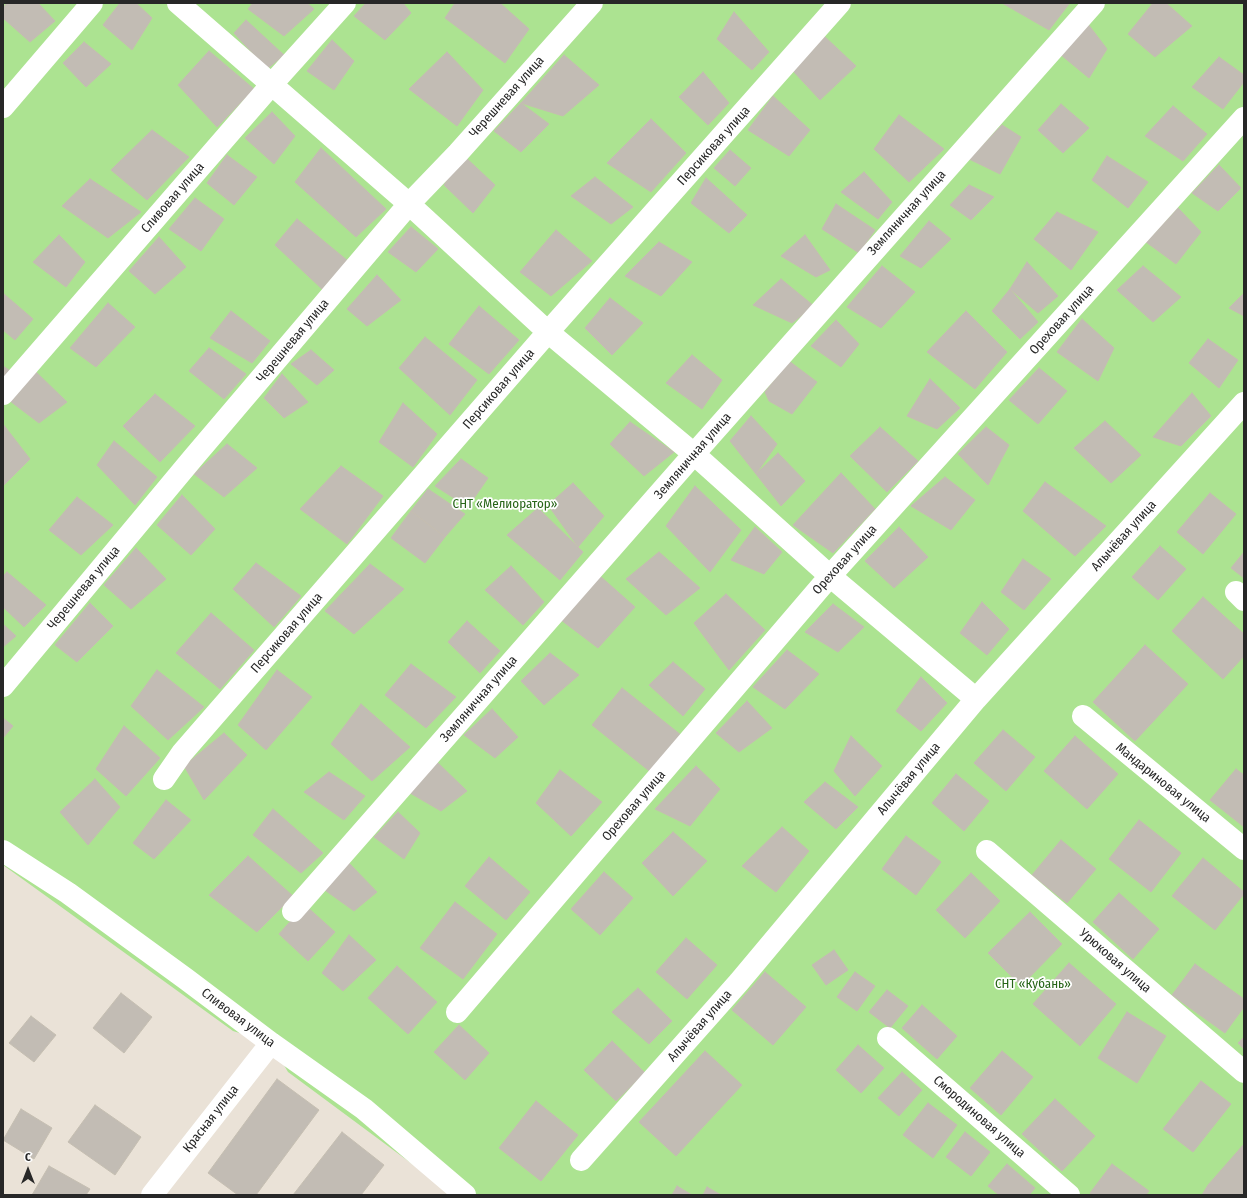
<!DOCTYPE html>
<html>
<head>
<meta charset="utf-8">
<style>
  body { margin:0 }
  #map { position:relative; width:1247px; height:1198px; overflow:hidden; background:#eae2d7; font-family:"Fira Sans Condensed",sans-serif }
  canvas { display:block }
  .frame { position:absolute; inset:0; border:4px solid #272727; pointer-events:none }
  .north { position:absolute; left:8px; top:1150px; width:40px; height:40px; -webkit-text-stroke:3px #fff; paint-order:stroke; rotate:0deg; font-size:11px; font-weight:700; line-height:16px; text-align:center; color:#272727 }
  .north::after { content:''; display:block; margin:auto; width:14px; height:18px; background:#272727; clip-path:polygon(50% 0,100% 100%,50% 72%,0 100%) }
</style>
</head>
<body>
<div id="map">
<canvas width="1247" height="1198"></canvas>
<div class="frame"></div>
<div class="north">С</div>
</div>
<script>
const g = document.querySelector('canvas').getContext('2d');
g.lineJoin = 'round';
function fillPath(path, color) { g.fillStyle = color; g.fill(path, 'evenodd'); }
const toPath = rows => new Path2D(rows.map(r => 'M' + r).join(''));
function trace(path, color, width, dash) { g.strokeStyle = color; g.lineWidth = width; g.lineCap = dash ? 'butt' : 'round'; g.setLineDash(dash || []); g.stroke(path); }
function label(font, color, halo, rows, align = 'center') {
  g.font = font + ' "Fira Sans Condensed",sans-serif'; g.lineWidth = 3.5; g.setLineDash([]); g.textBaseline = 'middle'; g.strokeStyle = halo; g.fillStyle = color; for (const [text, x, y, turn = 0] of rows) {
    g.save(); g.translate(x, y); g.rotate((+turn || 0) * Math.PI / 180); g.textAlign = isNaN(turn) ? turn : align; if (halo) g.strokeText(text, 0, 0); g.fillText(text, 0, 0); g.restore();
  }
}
fillPath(toPath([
  [3,3,1244,3,1244,1195,454,1195,288,1072,271,1043,233,1031,3,865]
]), '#ace391');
const building = toPath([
  [7,3,38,3,55,21,30,42,3,18,3,8,7,3],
  [120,3,136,3,152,18,132,50,103,25,120,3],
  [253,3,307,3,314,9,284,36,248,9,253,3],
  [366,3,403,3,411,13,385,40,354,16,366,3],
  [455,3,500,3,529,29,505,63,445,18,455,3],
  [1002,3,1067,3,1069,4,1049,30,1002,3],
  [1153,3,1166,3,1192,26,1155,57,1128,34,1153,3],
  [734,12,769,52,752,70,717,39,734,12],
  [246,20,284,55,267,69,234,33,246,20],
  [1088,24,1107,49,1089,78,1061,55,1088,24],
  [823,35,856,66,820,100,793,71,823,35],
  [332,40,354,61,334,90,307,71,332,40],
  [84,42,111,64,86,87,63,63,84,42],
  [209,51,254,89,217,127,178,85,209,51],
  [447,52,483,90,457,126,409,89,447,52],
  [564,55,599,85,563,116,521,103,564,55],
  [1219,57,1244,75,1244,82,1223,109,1192,87,1219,57],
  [703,72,729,103,708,125,679,97,703,72],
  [773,96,810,130,789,156,748,130,773,96],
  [521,103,549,124,521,152,494,131,521,103],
  [1061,104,1089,128,1063,153,1038,130,1061,104],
  [1173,106,1207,134,1183,161,1145,136,1173,106],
  [272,112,295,136,274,164,245,138,272,112],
  [899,115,944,149,909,182,874,149,899,115],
  [651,119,686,153,651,192,607,163,651,119],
  [1002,125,1021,137,1000,174,969,159,1002,125],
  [152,130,189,157,147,200,111,170,152,130],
  [321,148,386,209,356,237,295,182,321,148],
  [730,150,751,168,735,186,714,168,730,150],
  [227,155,257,177,234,205,207,183,227,155],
  [463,155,495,185,473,213,444,185,463,155],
  [1107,156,1148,182,1128,208,1092,180,1107,156],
  [1219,165,1241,188,1218,211,1192,193,1219,165],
  [864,172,892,202,878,219,841,192,864,172],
  [595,177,633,207,611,224,571,196,595,177],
  [706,178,747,215,729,233,691,203,706,178],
  [90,179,141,212,108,238,62,206,90,179],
  [969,185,994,197,971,220,950,205,969,185],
  [195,198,224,219,201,251,169,229,195,198],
  [836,204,875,230,859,253,822,229,836,204],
  [1178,208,1201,232,1176,264,1146,242,1178,208],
  [1057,212,1098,232,1071,270,1034,239,1057,212],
  [297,219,348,261,322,289,275,245,297,219],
  [929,221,951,239,921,268,900,256,929,221],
  [411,227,438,249,416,272,388,252,411,227],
  [556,230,592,261,551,296,520,272,556,230],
  [59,235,85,262,66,287,33,262,59,235],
  [805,235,830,270,816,277,781,256,805,235],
  [159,237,186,267,155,294,129,271,159,237],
  [659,242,692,262,661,296,625,276,659,242],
  [1027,262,1058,296,1038,313,1010,289,1027,262],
  [882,266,915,292,881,328,847,307,882,266],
  [1143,266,1181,297,1153,322,1117,290,1143,266],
  [377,275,401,300,367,326,347,309,377,275],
  [781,279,814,306,792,323,753,305,781,279],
  [1010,289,1038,322,1020,339,992,311,1010,289],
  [1244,293,1244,316,1229,308,1244,293],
  [4,294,33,319,15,340,3,330,4,294],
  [610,298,643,323,612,355,585,328,610,298],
  [108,303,135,327,96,367,70,348,108,303],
  [479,306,519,340,489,374,449,344,479,306],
  [231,311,270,341,252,363,210,338,231,311],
  [966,311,1007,352,975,389,927,352,966,311],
  [1082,319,1114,348,1098,381,1057,352,1082,319],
  [836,320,859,344,841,367,811,346,836,320],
  [425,337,477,380,450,415,399,368,425,337],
  [1208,339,1238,360,1219,388,1189,363,1208,339],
  [209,348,246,374,224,399,189,371,209,348],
  [311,350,334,370,317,385,291,364,311,350],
  [692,355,722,380,702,409,666,383,692,355],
  [789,361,817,382,792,414,769,401,765,392,789,361],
  [3,366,12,372,3,380,3,366],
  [1039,368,1067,391,1038,424,1009,400,1039,368],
  [35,371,67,402,39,423,10,401,35,371],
  [282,374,308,402,284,418,264,398,282,374],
  [930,379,960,408,937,429,907,416,930,379],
  [1192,393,1211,416,1181,446,1153,437,1192,393],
  [155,394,195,426,160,462,123,426,155,394],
  [403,403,437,434,413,467,379,442,403,403],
  [751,416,777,444,756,474,730,441,751,416],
  [1105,421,1141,455,1111,483,1074,448,1105,421],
  [630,422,674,452,644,476,610,444,630,422],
  [3,424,30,459,3,486,3,424],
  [880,427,918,461,887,492,850,456,880,427],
  [986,427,1009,445,988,485,958,454,986,427],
  [114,441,157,477,135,505,97,465,114,441],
  [227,444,257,468,224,497,194,474,227,444],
  [778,453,805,481,781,506,756,474,778,453],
  [461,459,488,478,468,507,435,486,461,459],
  [341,466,383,496,347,544,300,509,341,466],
  [841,473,875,509,833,553,793,525,841,473],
  [945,477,975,500,951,530,911,506,945,477],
  [1045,482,1106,526,1075,556,1023,511,1045,482],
  [573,483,604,516,578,547,548,505,573,483],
  [695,486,741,530,710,572,666,526,695,486],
  [428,489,465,514,445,537,411,511,428,489],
  [1210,493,1236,514,1203,554,1177,532,1210,493],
  [182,495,215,529,191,555,157,525,182,495],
  [77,497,113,525,81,555,49,530,77,497],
  [538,508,583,552,560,580,507,535,538,508],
  [411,511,445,537,425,563,391,538,411,511],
  [755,527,782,552,764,574,731,560,755,527],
  [899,527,928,557,894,588,865,561,899,527],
  [1160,546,1186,569,1158,600,1132,577,1160,546],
  [136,548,166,579,131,609,104,585,136,548],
  [659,552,700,588,666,615,626,579,659,552],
  [1244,552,1244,578,1231,568,1244,552],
  [1023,559,1051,579,1024,610,1001,592,1023,559],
  [256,563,301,596,274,627,233,589,256,563],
  [370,564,404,589,354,634,325,611,370,564],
  [511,566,544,602,523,625,485,590,511,566],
  [7,572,46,605,24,627,3,607,3,576,7,572],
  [600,576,635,607,598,648,561,620,600,576],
  [726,594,765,630,729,670,694,623,726,594],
  [1203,597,1244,634,1244,656,1223,679,1172,631,1203,597],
  [982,602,1009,629,987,655,960,633,982,602],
  [90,603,113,626,77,662,55,645,90,603],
  [833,604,864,627,838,652,805,632,833,604],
  [211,613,254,650,220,689,176,653,211,613],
  [467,621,500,651,480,673,448,642,467,621],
  [3,624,16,636,3,647,3,624],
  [1145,645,1188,684,1135,741,1093,702,1145,645],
  [787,650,819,674,785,709,753,687,787,650],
  [550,653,579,675,544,705,521,681,550,653],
  [673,662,705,689,683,716,649,685,673,662],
  [411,664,456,697,426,728,385,695,411,664],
  [157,670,204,707,168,740,131,706,157,670],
  [277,670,312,697,266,750,238,725,277,670],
  [921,677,947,703,921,731,896,711,921,677],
  [622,688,686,739,653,774,592,725,622,688],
  [747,701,772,728,739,752,716,733,747,701],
  [361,704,410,747,372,781,331,744,361,704],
  [492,709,518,737,495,758,464,735,492,709],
  [3,718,13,726,3,738,3,718],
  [124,726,160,758,126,796,96,769,124,726],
  [1003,730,1035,757,1006,791,974,763,1003,730],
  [224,733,247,755,204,800,184,766,224,733],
  [851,736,882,766,855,796,834,771,851,736],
  [1075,736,1118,774,1087,809,1044,771,1075,736],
  [437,762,467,791,441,811,410,793,437,762],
  [696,766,720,789,690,826,655,809,696,766],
  [1236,769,1244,775,1244,827,1210,800,1236,769],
  [560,770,602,802,571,836,536,803,560,770],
  [329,772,365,796,344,820,304,792,329,772],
  [956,774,989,801,964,831,932,803,956,774],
  [95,779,120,807,88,845,60,812,95,779],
  [825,782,858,807,836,829,804,802,825,782],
  [166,800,191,820,154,859,133,843,166,800],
  [273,809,323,853,301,873,253,835,273,809],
  [398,812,420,833,404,859,374,837,398,812],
  [1139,820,1181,853,1151,892,1109,859,1139,820],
  [782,827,809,851,776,892,742,866,782,827],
  [673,832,707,861,673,896,642,863,673,832],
  [906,836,941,862,916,895,882,869,906,836],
  [1061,840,1096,869,1067,903,1032,875,1061,840],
  [248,856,293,896,257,932,209,895,248,856],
  [489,857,530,892,506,920,465,886,489,857],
  [1203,858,1244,892,1244,894,1215,930,1172,896,1203,858],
  [347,861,377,892,354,911,322,888,347,861],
  [604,872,633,898,600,935,571,909,604,872],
  [971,873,1000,901,965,938,936,910,971,873],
  [1119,893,1159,929,1133,959,1093,922,1119,893],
  [455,902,497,934,463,979,420,948,455,902],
  [305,905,335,932,308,961,279,934,305,905],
  [1030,912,1062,944,1021,986,988,953,1030,912],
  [349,935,376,960,343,991,322,973,349,935],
  [686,938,717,965,687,999,656,972,686,938],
  [834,950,848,970,826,985,812,965,834,950],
  [1069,963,1116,1004,1080,1046,1033,1004,1069,963],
  [1195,964,1244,999,1244,1007,1225,1033,1172,995,1195,964],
  [397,966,437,1002,408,1034,368,998,397,966],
  [765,972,806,1007,773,1045,732,1010,765,972],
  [855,972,875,986,857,1011,837,997,855,972],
  [638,988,672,1021,649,1044,612,1012,638,988],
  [887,990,908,1006,890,1028,869,1012,887,990],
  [121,993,152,1017,124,1053,93,1028,121,993],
  [922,1005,957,1036,937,1059,902,1028,922,1005],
  [1127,1012,1166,1036,1137,1083,1098,1058,1127,1012],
  [31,1016,56,1035,34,1062,9,1043,31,1016],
  [459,1025,489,1053,465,1080,434,1052,459,1025],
  [1244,1037,1244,1049,1238,1043,1244,1037],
  [612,1041,645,1073,616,1101,584,1070,612,1041],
  [858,1045,884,1068,861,1093,836,1070,858,1045],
  [705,1051,742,1085,676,1156,639,1122,705,1051],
  [1002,1051,1033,1077,1001,1115,970,1088,1002,1051],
  [902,1072,922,1090,899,1116,878,1098,902,1072],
  [277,1079,319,1110,256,1195,238,1195,208,1173,277,1079],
  [1201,1081,1231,1104,1193,1152,1163,1129,1201,1081],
  [1055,1099,1095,1136,1062,1171,1022,1134,1055,1099],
  [536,1101,578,1135,541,1181,499,1148,536,1101],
  [928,1103,957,1125,933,1158,903,1135,928,1103],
  [95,1105,141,1137,115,1175,68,1142,95,1105],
  [21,1109,52,1128,34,1159,3,1140,21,1109],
  [342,1132,384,1165,361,1195,293,1195,342,1132],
  [965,1132,990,1152,971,1176,946,1157,965,1132],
  [1244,1144,1244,1195,1202,1195,1208,1185,1244,1144],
  [1007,1164,1035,1188,1029,1195,999,1195,988,1186,1007,1164],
  [1112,1164,1149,1191,1146,1195,1093,1195,1090,1193,1112,1164],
  [49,1166,90,1189,86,1195,32,1195,49,1166],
  [677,1186,692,1195,672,1195,677,1186],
  [707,1187,721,1195,703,1195,707,1187]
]);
fillPath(building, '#c2bcb4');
trace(building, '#c5beb1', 1);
trace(toPath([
  [178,3,409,204,548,332,694,454,830,576,976,699],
  [3,107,92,3],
  [3,394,272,84,345,3],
  [1236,592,1244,600],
  [3,686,193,458,409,204,458,153,592,3],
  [1083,716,1244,849],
  [164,779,182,753,548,332,840,3],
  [3,851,68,893,186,979,271,1043,364,1109,465,1195],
  [987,851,1244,1072],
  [293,911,694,454,1094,3],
  [457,1012,830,576,1244,118],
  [888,1038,1069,1195],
  [581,1160,739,982,976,699,1244,403],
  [152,1195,271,1043]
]), '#fff', 22);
label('13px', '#272727', '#fff', [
  ["Черешневая улица",507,97,-48],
  ["Персиковая улица",714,146,-48],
  ["Сливовая улица",173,198,-49],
  ["Земляничная улица",907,213,-48],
  ["Ореховая улица",1062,320,-48],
  ["Черешневая улица",293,341,-50],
  ["Персиковая улица",499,389,-49],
  ["Земляничная улица",693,456,-49],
  ["Алычёвая улица",1124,536,-48],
  ["Ореховая улица",845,560,-48],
  ["Черешневая улица",84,588,-50],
  ["Персиковая улица",287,633,-49],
  ["Земляничная улица",479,699,-49],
  ["Алычёвая улица",909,779,-50],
  ["Мандариновая улица",1163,783,39],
  ["Ореховая улица",634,806,-49],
  ["Урюковая улица",1115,961,41],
  ["Сливовая улица",238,1018,37],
  ["Алычёвая улица",700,1026,-49],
  ["Смородиновая улица",979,1117,41],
  ["Красная улица",211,1119,-52]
]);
label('13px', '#266417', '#fff', [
  ["СНТ «Мелиоратор»",505,504],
  ["СНТ «Кубань»",1033,984]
]);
</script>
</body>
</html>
